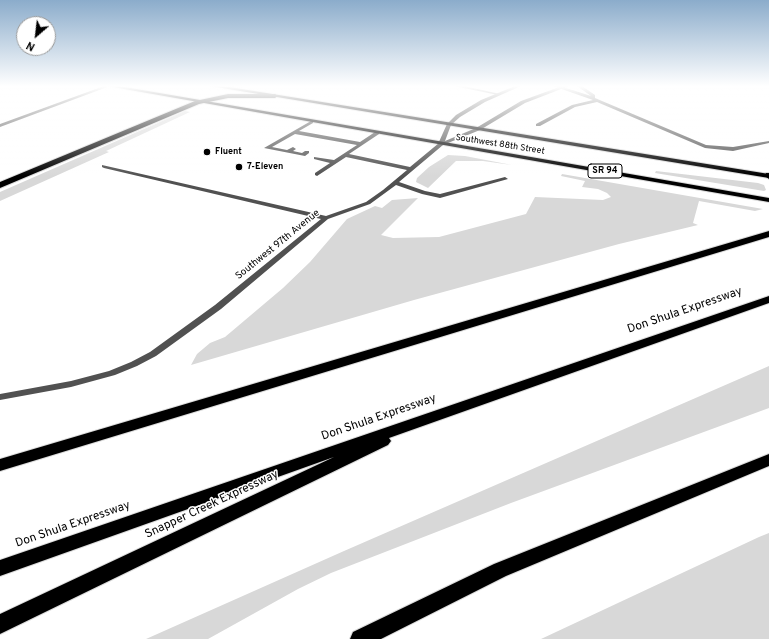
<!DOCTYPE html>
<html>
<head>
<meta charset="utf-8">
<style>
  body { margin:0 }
  #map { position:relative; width:769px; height:639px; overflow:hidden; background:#fff; font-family:Overpass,sans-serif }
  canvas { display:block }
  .north { position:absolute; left:16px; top:16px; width:40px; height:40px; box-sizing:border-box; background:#fff; border:1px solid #999; border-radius:50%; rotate:208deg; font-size:11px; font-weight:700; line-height:16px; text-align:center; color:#000 }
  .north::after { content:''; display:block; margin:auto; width:14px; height:18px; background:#000; clip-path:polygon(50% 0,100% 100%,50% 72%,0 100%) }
</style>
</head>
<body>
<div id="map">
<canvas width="769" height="639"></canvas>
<div class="north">N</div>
</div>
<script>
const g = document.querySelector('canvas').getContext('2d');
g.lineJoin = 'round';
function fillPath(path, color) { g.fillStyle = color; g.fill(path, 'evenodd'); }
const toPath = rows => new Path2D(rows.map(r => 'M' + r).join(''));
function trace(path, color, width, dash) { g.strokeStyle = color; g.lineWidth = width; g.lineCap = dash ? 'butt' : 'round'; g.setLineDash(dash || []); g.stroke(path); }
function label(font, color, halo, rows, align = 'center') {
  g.font = font + ' Overpass,sans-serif'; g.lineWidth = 3; g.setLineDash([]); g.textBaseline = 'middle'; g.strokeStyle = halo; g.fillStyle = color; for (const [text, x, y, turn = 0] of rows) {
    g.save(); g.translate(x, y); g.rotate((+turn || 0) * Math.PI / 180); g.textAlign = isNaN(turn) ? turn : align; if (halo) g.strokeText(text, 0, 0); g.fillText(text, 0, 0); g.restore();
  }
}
fillPath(toPath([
  [185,111,190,112,106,151,109,152,0,201,0,192],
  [448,155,465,156,512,165,483,161,456,161,428,188,416,182,417,178,429,167],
  [656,171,758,183,764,185,766,190,764,191,655,173],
  [562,174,763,209,755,211,699,201,693,223,698,225,619,244,414,300,191,365,197,354,210,343,225,337,283,288,310,262,347,219,375,206,382,208,392,200,418,198,381,235,393,238,439,237,526,214,535,197,603,200,611,197,607,193,598,189,582,187,585,181,561,176],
  [769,366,769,408,511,503,331,573,298,589,208,639,146,639,344,551],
  [769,533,769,639,541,639,759,537]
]), '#d8d8d8');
const primary = toPath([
  [107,86,119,86,769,198,769,202,107,86],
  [210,86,223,86,769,174,769,178,210,86]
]);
const motorway = toPath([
  [228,94,275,94,278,96,275,98,228,98,199,104,0,188,0,182,195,101,228,94],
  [766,173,769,173,769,179,765,176,766,173],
  [769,231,769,237,0,471,0,459,769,231],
  [769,296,769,303,389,438,391,441,388,445,0,634,0,614,334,457,0,576,0,560,769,296],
  [769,454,769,466,506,576,381,639,350,639,353,632,494,564,769,454]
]);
trace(primary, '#dbdbdb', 2);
trace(motorway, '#dbdbdb', 2);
fillPath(toPath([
  [104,86,110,86,0,127,0,124,104,86],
  [454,86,464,86,500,94,498,95,454,86],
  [553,86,560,86,591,96,577,86,582,86,595,95,595,98,706,145,733,147,769,141,769,143,733,151,705,148,597,102,575,107,540,126,536,126,536,124,572,105,593,100,553,86],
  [311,121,313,121,313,123,299,131,360,142,375,132,379,132,379,134,349,154,410,167,439,143,443,143,443,145,399,182,425,191,440,194,505,177,508,179,440,198,422,194,396,185,370,204,328,219,221,309,156,356,137,366,115,375,71,387,0,400,0,394,71,381,109,371,131,362,150,352,215,305,321,219,104,168,102,167,102,165,326,216,366,202,383,190,407,170,346,157,317,176,315,175,315,173,330,163,314,159,314,157,334,160,357,145,295,134,272,147,287,150,293,147,296,149,293,151,302,153,305,151,309,151,309,153,305,156,264,148,311,121]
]), '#515151');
fillPath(toPath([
  [515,86,521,86,485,102,460,117,451,125,445,141,476,128,521,101,562,86,569,86,525,103,480,130,443,145,439,145,438,144,447,124,456,115,481,100,515,86]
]), '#515151');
fillPath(primary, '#000');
fillPath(motorway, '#000');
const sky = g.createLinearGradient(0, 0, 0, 176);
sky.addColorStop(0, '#8baccb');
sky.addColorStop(0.49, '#fff');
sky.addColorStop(1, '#ffffff00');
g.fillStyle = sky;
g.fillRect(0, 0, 769, 176);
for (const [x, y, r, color] of [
  [207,152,4,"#000"],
  [239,167,4,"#000"]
]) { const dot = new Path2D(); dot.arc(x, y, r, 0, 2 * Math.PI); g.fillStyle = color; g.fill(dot); trace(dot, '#fff', 1.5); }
label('9px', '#000', '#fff', [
  ["Southwest 88th Street",500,145,9]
]);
label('bold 9px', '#000', '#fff', [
  ["Fluent",215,152],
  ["7-Eleven",247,167]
], 'left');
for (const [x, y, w] of [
  [605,171,34]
]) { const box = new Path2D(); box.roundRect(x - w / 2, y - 7, w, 14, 3); g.fillStyle = '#fff'; g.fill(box); trace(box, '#000', 1); }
label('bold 9px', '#000', null, [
  ["SR 94",605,171]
]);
label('10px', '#000', '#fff', [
  ["Southwest 97th Avenue",278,245,-39]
]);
label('12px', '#000', '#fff', [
  ["Don Shula Expressway",685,311,-19],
  ["Don Shula Expressway",379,418,-19],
  ["Snapper Creek Expressway",212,505,-25],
  ["Don Shula Expressway",73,525,-19]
]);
</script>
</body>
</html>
